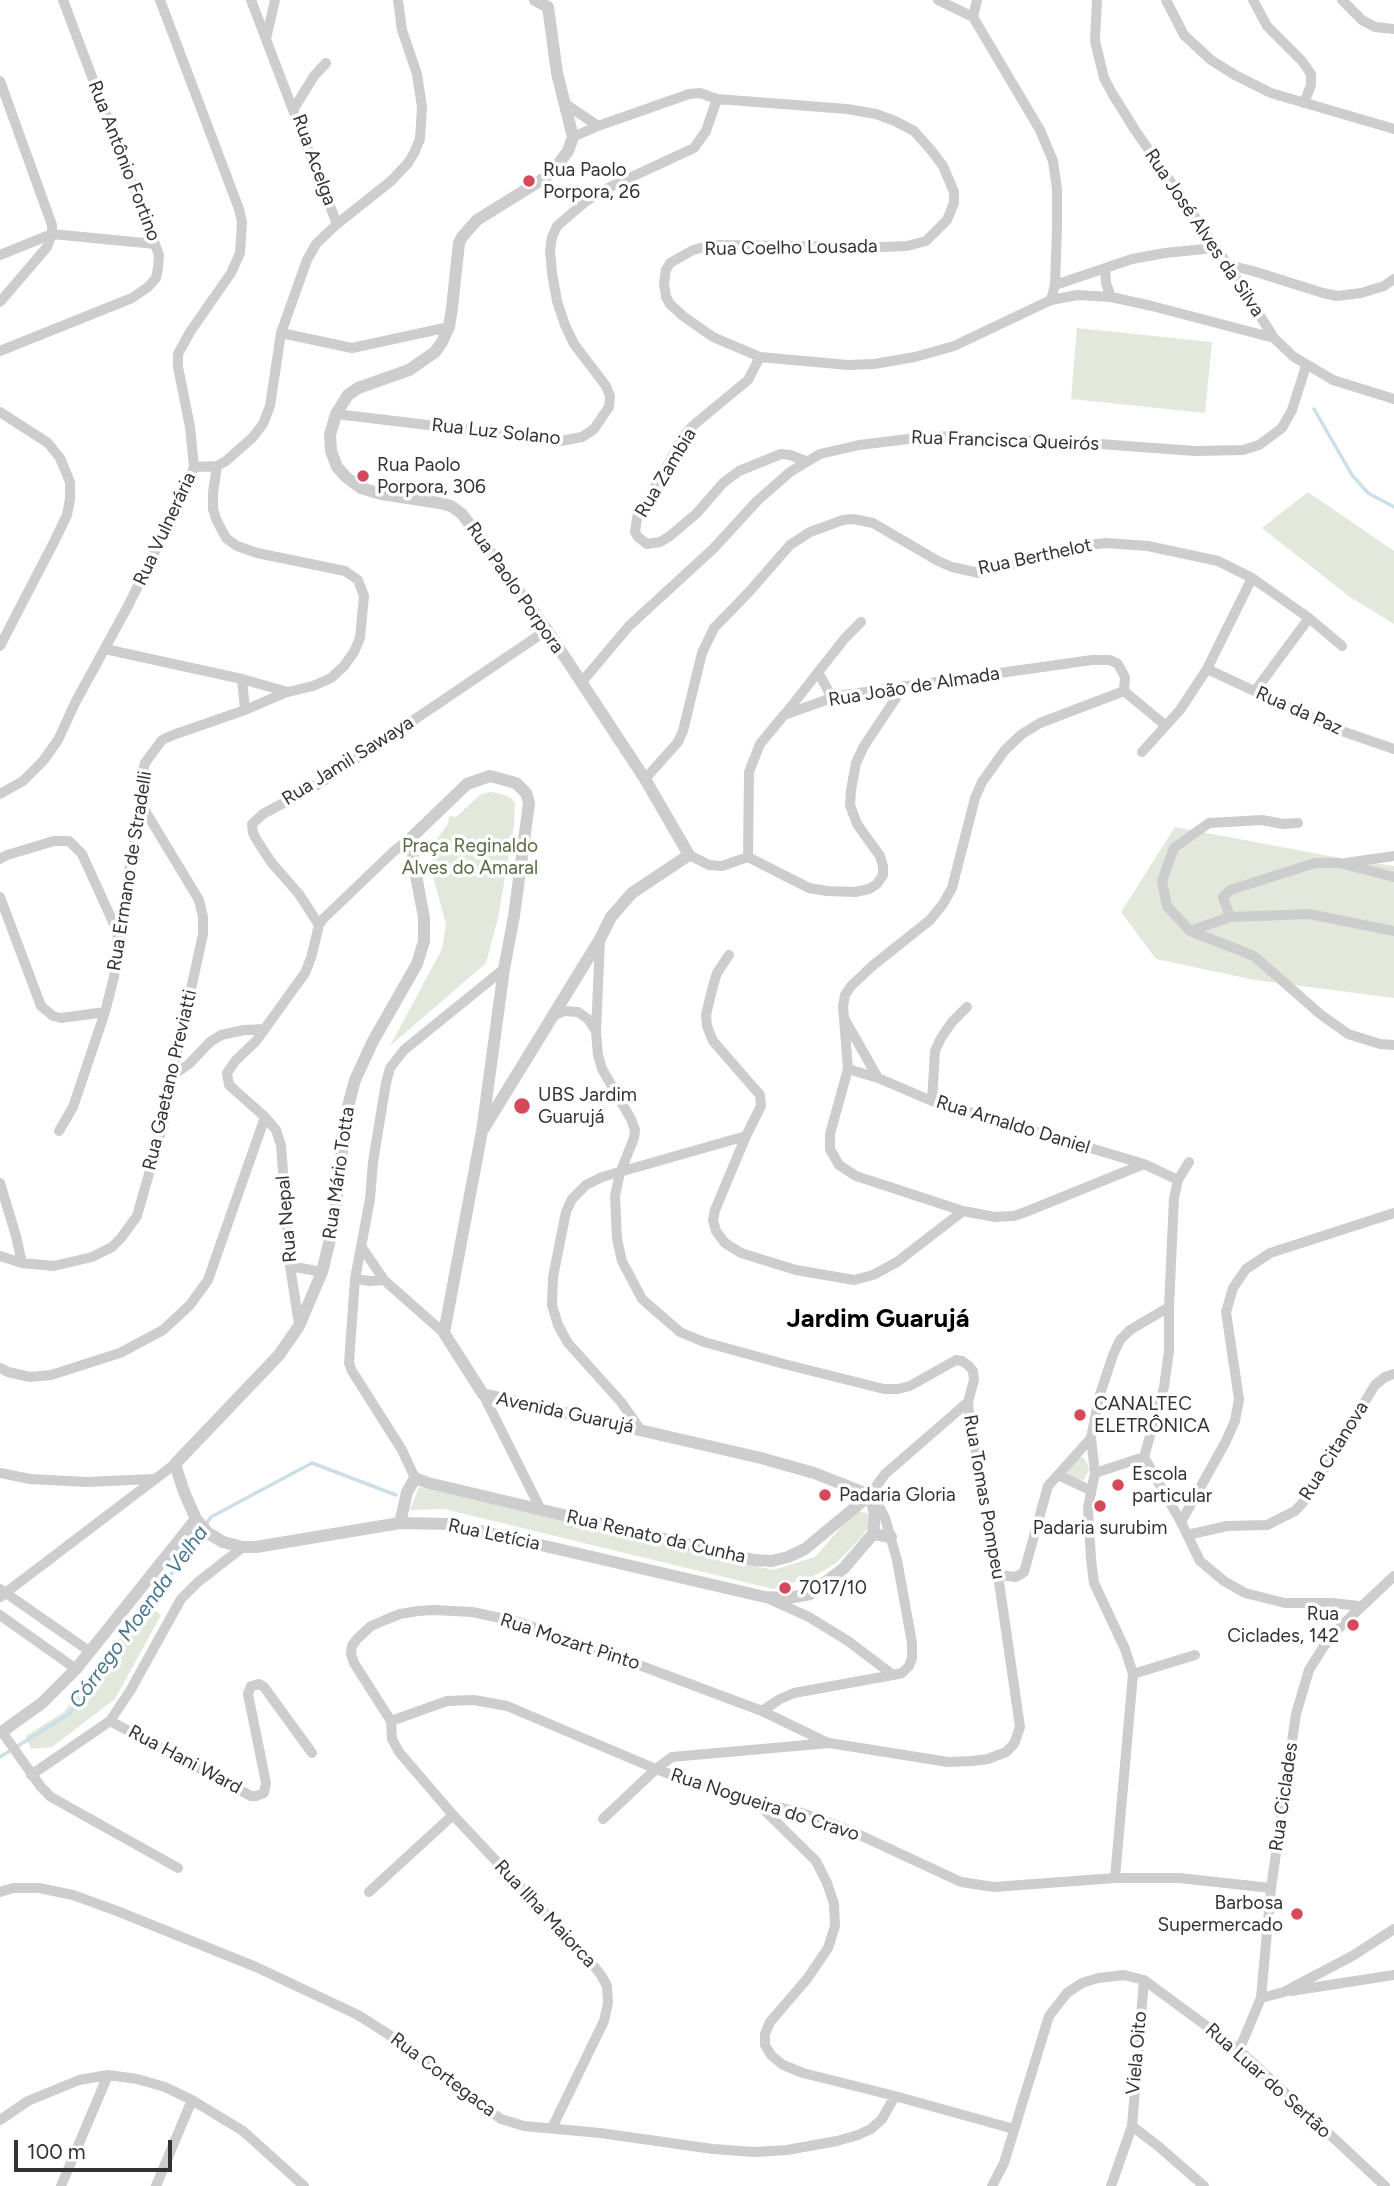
<!DOCTYPE html>
<html>
<head>
<meta charset="utf-8">
<style>
  body { margin:0 }
  #map { position:relative; width:1394px; height:2186px; overflow:hidden; background:#fff; font-family:Figtree,sans-serif }
  canvas { display:block }
  .scale { position:absolute; left:14px; top:2140px; width:158px; height:32px; box-sizing:border-box; border:4px solid #333; border-top:0; padding-left:9px; font-size:21px; line-height:24px; white-space:nowrap; color:#333; -webkit-text-stroke:5px #fff; paint-order:stroke }
</style>
</head>
<body>
<div id="map">
<canvas width="1394" height="2186"></canvas>
<div class="scale">100 m</div>
</div>
<script>
const g = document.querySelector('canvas').getContext('2d');
g.lineJoin = 'round';
function fillPath(path, color) { g.fillStyle = color; g.fill(path, 'evenodd'); }
const toPath = rows => new Path2D(rows.map(r => 'M' + r).join(''));
function trace(path, color, width, dash) { g.strokeStyle = color; g.lineWidth = width; g.lineCap = dash ? 'butt' : 'round'; g.setLineDash(dash || []); g.stroke(path); }
function label(font, color, halo, rows, align = 'center') {
  g.font = font + ' Figtree,sans-serif'; g.lineWidth = 7; g.setLineDash([]); g.textBaseline = 'middle'; g.strokeStyle = halo; g.fillStyle = color; for (const [text, x, y, turn = 0] of rows) {
    g.save(); g.translate(x, y); g.rotate((+turn || 0) * Math.PI / 180); g.textAlign = isNaN(turn) ? turn : align; if (halo) g.strokeText(text, 0, 0); g.fillText(text, 0, 0); g.restore();
  }
}
fillPath(toPath([
  [1077,328,1212,342,1205,413,1071,399],
  [1308,492,1394,551,1394,624,1350,597,1262,528],
  [491,792,502,794,512,799,515,803,514,825,498,918,486,963,390,1046,442,949,446,924,431,869,434,843,448,824,449,816,456,817,481,794],
  [1175,827,1340,858,1394,866,1394,998,1255,980,1156,959,1121,912],
  [1081,1457,1084,1458,1088,1465,1089,1470,1084,1480,1065,1477,1074,1459],
  [419,1487,773,1570,815,1557,856,1510,870,1514,872,1521,861,1538,836,1563,818,1574,773,1589,444,1509,410,1510],
  [145,1605,161,1615,115,1699,52,1747,31,1749,26,1736,64,1712]
]), '#e3e8dd');
trace(toPath([
  [1314,409,1352,475,1368,493,1394,507],
  [0,1757,69,1714,100,1676,211,1517,312,1463,396,1495]
]), '#ccdee7', 3.5);
trace(toPath([
  [251,0,293,110],
  [938,0,973,17,1040,130,1053,161,1057,189,1057,228,1055,285,1051,300],
  [1097,0,1095,41,1104,78,1112,93,1135,130,1228,265,1274,338,1294,357,1333,380,1394,399],
  [1166,0,1184,35,1211,60,1235,75,1271,93,1394,129],
  [1253,0,1267,26,1302,61,1311,74,1311,85,1304,103],
  [1342,0,1362,20,1375,27,1394,29],
  [973,17,977,0],
  [266,39,275,0],
  [326,63,314,76,293,110,337,224],
  [0,81,52,225,52,234,47,247,0,302],
  [564,103,598,126],
  [573,137,598,126,689,94,700,93,717,99,847,109,876,114,895,121,914,131,931,150,943,166,954,192,954,203,947,220,926,241,907,246,883,247,712,245,693,250,670,263,666,270,664,283,666,297,670,304,683,316,713,337,760,357,848,365,874,364,915,357,954,346,1051,300,1077,295,1111,297,1152,306,1274,338],
  [0,255,52,234,155,244],
  [1228,265,1253,271,1323,293,1337,296,1361,293,1384,286,1394,279],
  [1105,268,1106,283,1111,297],
  [1055,285,1132,259,1165,253,1214,248],
  [281,333,352,348,449,327],
  [0,351,132,298,148,287,156,278,158,268,159,255,155,244,63,0],
  [760,357,748,380,696,423,686,433,637,518,635,532,638,537,647,544,660,542,670,536,697,513,723,483,739,471,781,454,790,455,806,461],
  [0,412,48,443,60,458,70,482,70,499,67,515,55,540,0,646],
  [336,414,561,441,582,437,594,429,609,407,610,396,606,386,574,344,565,325,557,301,552,273,550,250,552,237,557,226,585,202,610,187,694,148,706,131,717,99],
  [194,467,217,466,226,461,253,437,263,424,270,406,281,333,307,260,316,244,337,224,391,181,408,163,414,153,420,139,422,107,417,74,402,30,398,0],
  [105,649,242,679,288,692,313,686,331,678,344,666,354,652,360,638,364,596,358,580,345,571,257,553,237,546,226,538,216,519,213,509,213,493,217,466],
  [1207,669,1336,729,1394,749],
  [818,672,829,692,837,696],
  [242,679,245,710],
  [581,683,629,626,714,548,757,501,790,472,820,454,859,445,933,436,1100,444,1195,451,1243,450,1259,445,1282,428,1292,410,1306,366],
  [1124,691,1040,723,1022,734,1005,750,982,782,975,798,952,888,943,904,930,920,871,967,851,986,845,995,843,1006,848,1069,830,1134,830,1149,839,1165,856,1176,963,1211,995,1217,1014,1216,1028,1211,1144,1164],
  [1124,691,1165,725],
  [1255,691,1309,618],
  [786,713,845,638,861,622],
  [1142,752,1180,710,1207,669,1252,578],
  [645,779,678,742,683,731,702,653,714,628,749,592,790,545,810,532,843,520,853,519,873,523,938,561,952,567,979,573,1020,563,1070,547,1106,543,1148,546,1218,561,1252,578,1309,618,1342,646],
  [0,794,23,781,43,761,58,740,75,703,128,606,179,503,194,467,190,427,178,367,178,354,190,332,231,273,240,253,242,222,239,209,160,0],
  [689,855,709,865,722,866,748,857],
  [748,857,749,772,760,744,784,715,837,696,1092,660,1110,660,1118,664,1125,677,1124,691],
  [748,857,809,888,827,891,855,892,869,889,877,884,883,875,883,866,880,856,857,824,850,805,851,790,856,763,864,746,904,686],
  [0,859,7,855,54,841,69,841,82,854,118,933],
  [1346,863,1394,856],
  [0,897,41,1006,53,1016,61,1018,105,1012],
  [1230,917,1223,897,1230,890,1315,863,1339,863,1394,877],
  [319,925,299,894,271,862,258,842,253,833,252,824,263,814,319,784,547,630],
  [1190,931,1167,906,1162,881,1174,848,1209,823,1262,820,1283,824,1298,823],
  [1394,931,1309,914,1230,917,1190,931,1254,956,1320,1014,1348,1034,1380,1044,1394,1045],
  [600,940,596,1032,598,1055,602,1069,631,1119,635,1130,634,1138,620,1173,615,1196,617,1239,622,1261,642,1299,680,1332,704,1342,784,1364,884,1389,898,1389,910,1386,956,1360,962,1361,969,1366,973,1371,974,1380,968,1402,969,1413,998,1575,1020,1727,1014,1744,1006,1752,988,1759,972,1761,948,1762,829,1743,672,1757,656,1769,603,1819],
  [729,955,717,973,713,986,706,1015,707,1026,713,1041,760,1095,761,1106,746,1136,715,1210,713,1220,716,1231,725,1243,741,1253,796,1270,854,1280,873,1275,897,1262,963,1211],
  [551,1017,564,1011,578,1012,588,1019,596,1031],
  [845,1020,878,1078],
  [848,1069,878,1078,932,1101,1144,1164,1178,1180],
  [172,1076,189,1064,210,1042,221,1035,244,1030,265,1029],
  [932,1101,935,1051,941,1038,952,1022,967,1007],
  [59,1131,73,1107,105,1012,114,977,118,933,141,804,143,771,145,763,162,740,173,735,245,710,287,692],
  [1189,1162,1178,1180,1174,1198,1169,1307,1169,1351,1164,1387,1144,1457,1181,1522,1200,1561,1224,1581,1245,1593,1285,1603,1332,1603,1359,1606],
  [0,1183,16,1236,22,1263],
  [361,1246,384,1280,444,1333],
  [0,1256,22,1263,54,1266,92,1257,112,1247,121,1238,137,1216,165,1117,172,1076,203,934,203,917,199,900,141,804],
  [290,1266,322,1272],
  [355,1279,370,1281,384,1280],
  [299,1324,290,1266,281,1145,276,1130,265,1117,229,1085,227,1073,236,1060,256,1041,305,973,311,958,319,925,323,919,393,852,412,837],
  [0,1368,8,1372,30,1377,51,1375,120,1353,163,1330,190,1305,208,1280,265,1117],
  [483,1394,541,1510],
  [640,1429,621,1402,568,1343,558,1325,552,1305,553,1277,566,1212,572,1199,586,1185,602,1177,746,1136],
  [0,1473,30,1479,87,1482,153,1479],
  [1095,1473,1144,1457],
  [1058,1475,1090,1490],
  [415,1478,402,1450,352,1371,349,1363,355,1279,370,1199,373,1162,386,1083,390,1068,404,1050,504,969],
  [1181,1522,1225,1443,1235,1421,1239,1399,1226,1312,1233,1288,1246,1269,1270,1253,1394,1213],
  [1187,1535,1227,1526,1267,1525,1295,1511,1306,1499,1375,1385,1385,1377,1394,1374],
  [998,1575,1016,1577,1024,1572,1048,1486,1091,1438],
  [0,1589,89,1651],
  [0,1597,175,1464],
  [769,1599,809,1617,848,1641,893,1675],
  [0,1615,76,1669],
  [1133,1674,1195,1655],
  [762,1711,780,1699,794,1693,893,1675,902,1673,909,1666,912,1658,912,1643,897,1560,885,1518,879,1506,870,1495,885,1474,968,1402],
  [110,1721,251,1796,256,1796,264,1793,266,1783,248,1694,251,1686,259,1684,264,1687,312,1753],
  [391,1721,447,1701,474,1700,507,1706,656,1769,719,1792,799,1812,849,1830,961,1882,974,1884,994,1887,1115,1878,1179,1878,1271,1888],
  [2,1732,41,1787,51,1797,178,1868],
  [31,1775,110,1721,130,1691,181,1599,198,1582,243,1547],
  [756,1802,816,1861,827,1883,834,1904,835,1926,828,1948,807,1979,770,2022,765,2034,765,2045,771,2055,783,2065,803,2073,895,2096],
  [1115,1878,1133,1674,1125,1649,1094,1583,1091,1559,1088,1508,1095,1473,1091,1438,1100,1394,1113,1355,1120,1340,1130,1330,1169,1307],
  [0,1892,13,1888,39,1888,73,1895,117,1911,256,1967,358,2015,388,2034,484,2107,501,2119,524,2126,600,2133,713,2149,755,2152,787,2150,837,2141,858,2135,871,2129,882,2119,895,2096,1014,2129],
  [369,1892,453,1815],
  [1291,1991,1394,1975],
  [1261,1998,1284,1992,1354,1955,1394,1929],
  [1239,2050,1261,1998,1271,1888,1296,1714,1309,1670,1324,1646,1340,1627,1394,1576],
  [0,2120,28,2101,79,2080,108,2075,137,2079,165,2087,192,2100,243,2131,304,2186],
  [1132,2126,1158,2146,1204,2186],
  [552,2128,604,2021,608,2003,607,1986,601,1975,589,1960,453,1815,399,1752,392,1739,391,1721,354,1663,351,1654,352,1646,357,1639,371,1626,385,1620,400,1614,418,1611,433,1610,472,1612,519,1622,615,1656,762,1711,828,1743],
  [61,2186,108,2075],
  [156,2186,192,2100],
  [992,2186,1004,2163,1049,2016,1067,1993,1082,1983,1098,1978,1124,1975,1144,1980,1239,2050,1385,2186],
  [1111,2186,1132,2126,1144,1980]
]), '#cdcdcd', 10);
trace(toPath([
  [490,776,516,783,526,793,529,803,514,916,504,969,482,1131,444,1333,483,1394,761,1458,814,1473,870,1495,875,1513,873,1534,844,1568,810,1594,789,1598,765,1597,450,1524,400,1523,256,1547,243,1547,223,1542,208,1533,196,1519,184,1492,175,1464,279,1355,299,1326,322,1272,334,1223,346,1114,355,1080,373,1041,417,964,424,941,424,918,413,859,412,837,467,784,490,776],
  [484,1128,600,939,611,917,632,893,689,855,645,779,547,630,462,514,451,506,440,503,381,494,361,488,346,477,337,467,331,451,330,435,336,414,348,395,358,388,409,370,435,352,442,342,449,327,452,308,459,243,462,237,477,220,551,174,568,151,573,137,557,73,548,7,535,0],
  [400,1523,407,1492,415,1478,428,1483,754,1560,772,1561,788,1557,805,1549,870,1495],
  [873,1534,891,1537],
  [0,1733,42,1703,76,1669,196,1519]
]), '#cdcdcd', 12);
for (const [x, y, r, color] of [
  [529,181,7,"#d44a5b"],
  [363,476,7,"#d44a5b"],
  [522,1106,9,"#d44a5b"],
  [1080,1415,7,"#d44a5b"],
  [1118,1485,7,"#d44a5b"],
  [825,1495,7,"#d44a5b"],
  [1100,1506,7,"#d44a5b"],
  [785,1588,7,"#d44a5b"],
  [1353,1625,7,"#d44a5b"],
  [1297,1914,7,"#d44a5b"]
]) { const dot = new Path2D(); dot.arc(x, y, r, 0, 2 * Math.PI); g.fillStyle = color; g.fill(dot); trace(dot, '#fff', 2.5); }
label('19px', '#333', '#fff', [
  ["Rua Acelga",314,160,70],
  ["Rua Antônio Fortino",124,161,69],
  ["Rua José Alves da Silva",1204,233,56],
  ["Rua Coelho Lousada",791,248,-1],
  ["Rua Luz Solano",496,432,6],
  ["Rua Francisca Queirós",1005,441,2],
  ["Rua Zambia",666,473,-59],
  ["Rua Vulnerária",165,529,-65],
  ["Rua Berthelot",1035,557,-12],
  ["Rua Paolo Porpora",515,588,55],
  ["Rua João de Almada",914,687,-9],
  ["Rua da Paz",1299,711,24],
  ["Rua Jamil Sawaya",348,761,-32],
  ["Rua Ermano de Stradelli",130,871,-81],
  ["Rua Gaetano Previatti",170,1080,-77],
  ["Rua Arnaldo Daniel",1013,1125,17],
  ["Rua Mário Totta",339,1173,-82],
  ["Rua Nepal",287,1219,-95],
  ["Avenida Guarujá",565,1413,12],
  ["Rua Citanova",1334,1451,-58],
  ["Rua Tomas Pompeu",984,1497,80],
  ["Rua Letícia",494,1535,12],
  ["Rua Renato da Cunha",656,1537,13],
  ["Rua Mozart Pinto",570,1642,18],
  ["Rua Hani Ward",185,1760,28],
  ["Rua Ciclades",1284,1797,-82],
  ["Rua Nogueira do Cravo",765,1805,18],
  ["Rua Ilha Maiorca",545,1914,47],
  ["Viela Oito",1137,2053,-85],
  ["Rua Cortegaca",443,2075,37],
  ["Rua Luar do Sertão",1268,2081,42]
]);
label('19px', '#333', '#fff', [
  ["Rua Paolo",543,170],
  ["Porpora, 26",543,192],
  ["Rua Paolo",377,465],
  ["Porpora, 306",377,487],
  ["UBS Jardim",538,1095],
  ["Guarujá",538,1117],
  ["CANALTEC",1094,1404],
  ["ELETRÔNICA",1094,1426],
  ["Escola",1132,1474],
  ["particular",1132,1496],
  ["Padaria Gloria",839,1495],
  ["Padaria surubim",1100,1528,"center"],
  ["7017/10",799,1588],
  ["Rua",1339,1614,"right"],
  ["Ciclades, 142",1339,1636,"right"],
  ["Barbosa",1283,1903,"right"],
  ["Supermercado",1283,1925,"right"]
], 'left');
label('19px', '#586b44', '#fff', [
  ["Praça Reginaldo",470,846],
  ["Alves do Amaral",470,868]
]);
label('italic 21px', '#48768e', '#fff', [
  ["Córrego Moenda Velha",139,1617,-54]
]);
label('bold 26px', '#000', '#fff', [
  ["Jardim Guarujá",878,1319]
]);
</script>
</body>
</html>
